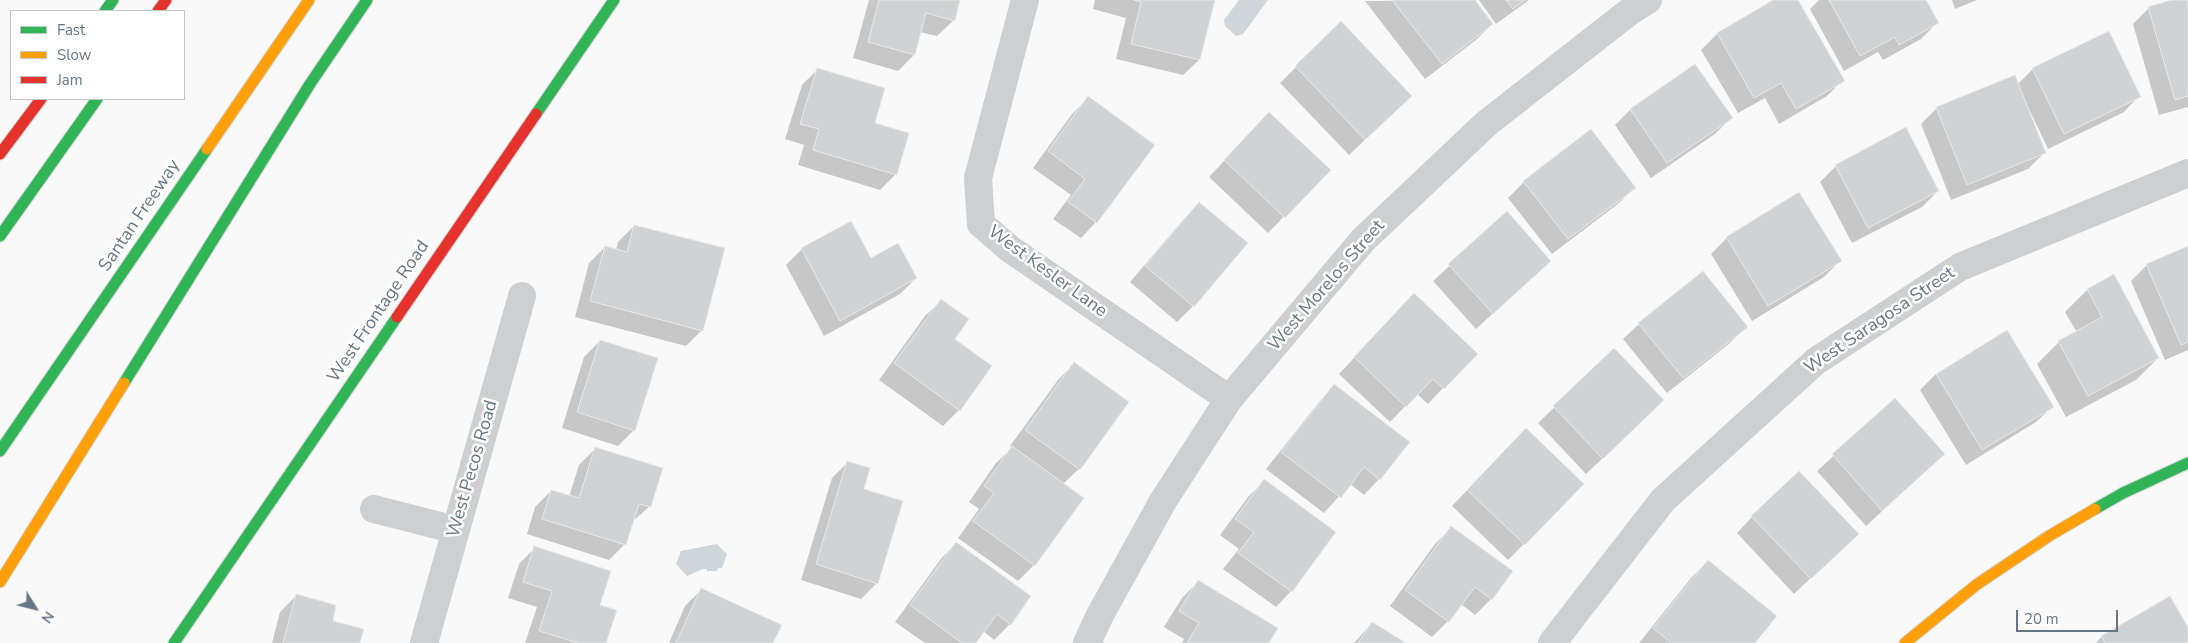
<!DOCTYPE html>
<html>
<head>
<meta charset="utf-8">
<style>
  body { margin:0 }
  #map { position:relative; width:2188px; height:643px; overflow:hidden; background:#f9f9f9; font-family:"Nunito Sans",sans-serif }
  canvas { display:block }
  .legend { position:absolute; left:10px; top:10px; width:175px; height:90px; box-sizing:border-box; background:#fff; border:1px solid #c1c8cd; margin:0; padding:6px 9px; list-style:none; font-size:15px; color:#657683 }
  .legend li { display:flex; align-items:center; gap:10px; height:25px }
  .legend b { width:25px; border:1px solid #c1c8cd }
  .north { position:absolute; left:10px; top:583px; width:50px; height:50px; -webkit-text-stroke:4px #fff; paint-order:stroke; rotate:126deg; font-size:14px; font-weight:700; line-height:20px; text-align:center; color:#657683 }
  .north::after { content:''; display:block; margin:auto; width:18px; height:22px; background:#657683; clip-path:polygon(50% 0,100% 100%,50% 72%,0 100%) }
  .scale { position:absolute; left:2016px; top:610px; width:102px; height:22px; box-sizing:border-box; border:2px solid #657683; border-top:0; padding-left:6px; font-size:15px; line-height:18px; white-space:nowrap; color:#657683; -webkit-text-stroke:4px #fff; paint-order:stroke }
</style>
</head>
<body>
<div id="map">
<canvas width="2188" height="643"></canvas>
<ul class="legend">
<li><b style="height:6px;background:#30b455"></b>Fast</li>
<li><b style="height:6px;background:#ff9f0a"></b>Slow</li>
<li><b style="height:6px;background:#e5322d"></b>Jam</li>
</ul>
<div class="north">N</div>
<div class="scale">20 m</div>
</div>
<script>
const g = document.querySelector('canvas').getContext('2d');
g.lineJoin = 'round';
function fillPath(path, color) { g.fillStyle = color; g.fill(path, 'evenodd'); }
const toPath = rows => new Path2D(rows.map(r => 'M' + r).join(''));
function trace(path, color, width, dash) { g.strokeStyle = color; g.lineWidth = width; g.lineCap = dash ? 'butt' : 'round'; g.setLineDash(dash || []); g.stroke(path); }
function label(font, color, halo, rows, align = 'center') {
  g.font = font + ' "Nunito Sans",sans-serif'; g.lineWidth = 5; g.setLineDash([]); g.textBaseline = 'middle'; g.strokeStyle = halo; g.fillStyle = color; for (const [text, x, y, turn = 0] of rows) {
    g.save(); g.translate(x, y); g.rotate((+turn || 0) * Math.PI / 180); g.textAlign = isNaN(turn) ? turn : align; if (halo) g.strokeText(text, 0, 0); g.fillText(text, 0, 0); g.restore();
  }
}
fillPath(toPath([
  [1239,0,1268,0,1243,34,1236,36,1225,26,1224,20],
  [717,544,727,554,722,568,718,568,717,571,707,571,707,569,703,569,687,576,676,564,681,551]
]), '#ced6d9');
fillPath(toPath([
  [869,0,959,0,953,21,937,36,920,32,914,55,898,71,853,58],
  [1095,0,1214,0,1199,60,1183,75,1116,59,1126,18,1093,9],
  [1473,0,1492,24,1476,40,1425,79,1365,1],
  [1479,0,1529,0,1496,24],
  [1776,0,1796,0,1843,80,1827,96,1779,124,1765,98,1738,113,1701,50,1717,34],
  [1819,0,1925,0,1937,23,1921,39,1883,60,1878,52,1844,71,1810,9],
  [1952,0,1977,0,1955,9],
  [2175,0,2188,0,2188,107,2159,115,2133,24,2149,8],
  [1341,23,1395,111,1349,155,1280,83],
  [818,69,896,174,880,190,798,165,804,145,785,139,802,85],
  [2033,69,2139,96,2124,112,2048,149,2030,111,2028,112,2044,153,2028,169,1951,200,1921,124,1937,108,2017,85],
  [1088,98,1096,222,1081,238,1053,219,1071,195,1033,168,1072,114],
  [1630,110,1731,118,1715,134,1651,178,1615,125],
  [1253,130,1329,170,1268,233,1209,177],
  [1836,166,1938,191,1922,207,1852,243,1820,182],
  [1524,182,1635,187,1619,203,1552,254,1508,198],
  [1799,194,1840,261,1824,277,1752,321,1711,254,1727,238],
  [1199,204,1246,243,1193,306,1177,322,1130,282,1183,220],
  [1507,213,1550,261,1476,329,1433,281],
  [634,226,702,330,686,346,575,317,589,263,605,247,616,250,618,242],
  [2188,247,2188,350,2165,360,2131,281,2147,265],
  [802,249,871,260,916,278,900,294,824,336,786,265],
  [2087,290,2158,358,2136,380,2066,417,2037,364,2059,342,2077,332,2065,312],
  [941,301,953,339,990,367,959,410,943,426,879,380,925,316],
  [1398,311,1443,388,1428,404,1417,394,1390,422,1339,374],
  [1639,324,1746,327,1730,343,1667,393,1623,339],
  [600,341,634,430,618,446,562,428,584,357],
  [1614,350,1647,416,1586,474,1538,423],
  [1074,364,1079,469,1063,484,1034,565,1018,581,958,538,979,509,969,502,996,463,1012,448,1010,446,1058,380],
  [1936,374,2052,407,2036,422,1966,465,1920,390],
  [1334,386,1379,479,1364,495,1350,484,1324,513,1266,469,1319,402],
  [1895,400,1944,454,1866,526,1817,471],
  [1510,446,1524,544,1508,560,1452,506],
  [595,449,650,506,632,522,625,544,609,560,527,534,535,507,551,491,569,497,579,465],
  [847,463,862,490,877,583,861,599,801,580,832,478],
  [1264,481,1291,591,1276,607,1223,569,1239,549,1220,535,1248,497],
  [1752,517,1841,549,1794,594,1737,533],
  [1451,528,1491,599,1475,615,1461,604,1448,621,1432,637,1390,606,1435,544],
  [956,543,1010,624,994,640,983,631,974,643,925,643,895,622,941,559],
  [535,548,599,606,605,643,525,643,537,607,508,598,519,564],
  [1708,561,1754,643,1639,643,1692,577],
  [1198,582,1267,643,1182,643,1184,639,1164,627,1182,598],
  [701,590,772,643,669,643,685,606],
  [296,596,331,622,359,643,272,643,280,612],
  [2170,598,2188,630,2188,643,2096,643,2101,637],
  [1372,623,1403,643,1354,643]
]), '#0003');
const building = toPath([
  [879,0,960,0,955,21,926,13,915,55,868,42,879,0],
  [1134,0,1215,0,1200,60,1131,44,1141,2,1134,0],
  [1392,0,1475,0,1493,24,1442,64,1392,0],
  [1506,0,1525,0,1513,9,1506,0],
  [1773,0,1798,0,1845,81,1796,109,1781,83,1754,98,1717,33,1773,0],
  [1829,0,1926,0,1939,23,1899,45,1895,37,1860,56,1829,0],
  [2171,0,2188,0,2188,96,2175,100,2148,7,2171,0],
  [1341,21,1412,96,1365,140,1295,66,1341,21],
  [2109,31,2141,97,2064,134,2032,68,2109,31],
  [1695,64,1733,118,1667,163,1630,109,1695,64],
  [817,68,885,88,875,123,909,133,897,175,813,150,819,129,800,124,817,68],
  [2015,75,2046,153,1967,185,1936,107,2015,75],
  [1088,96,1155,145,1097,223,1068,202,1085,179,1048,151,1088,96],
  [1269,112,1331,170,1285,218,1224,160,1269,112],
  [1906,127,1939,191,1868,228,1835,165,1906,127],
  [1591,129,1636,188,1568,239,1523,181,1591,129],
  [1799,192,1842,261,1768,306,1726,237,1799,192],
  [1199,202,1248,243,1194,307,1145,266,1199,202],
  [1507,211,1551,261,1493,314,1448,264,1507,211],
  [851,221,871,258,898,243,917,278,840,321,801,248,851,221],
  [634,225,725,248,703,331,590,301,605,246,627,252,634,225],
  [2188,246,2188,342,2181,345,2146,264,2188,246],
  [1703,271,1748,327,1683,378,1638,323,1703,271],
  [2114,274,2159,358,2088,396,2058,341,2102,317,2087,289,2114,274],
  [1414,293,1478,354,1444,389,1433,379,1406,407,1354,357,1414,293],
  [941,299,969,319,955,339,992,366,960,411,894,363,941,299],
  [2007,330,2054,407,1982,450,1936,374,2007,330],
  [600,340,658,358,635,431,577,412,600,340],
  [1614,348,1664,400,1603,459,1553,406,1614,348],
  [1074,362,1129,402,1080,470,1025,430,1074,362],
  [1334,384,1410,442,1380,480,1364,467,1341,498,1281,452,1334,384],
  [1895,398,1945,454,1882,511,1832,454,1895,398],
  [1526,428,1584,484,1525,545,1467,490,1526,428],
  [1012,446,1084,498,1035,566,973,521,994,493,984,486,1012,446],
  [595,447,663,468,651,507,639,504,626,545,542,519,551,490,579,498,595,447],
  [847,461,870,468,864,489,903,501,878,584,816,564,847,461],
  [1799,471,1859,534,1811,579,1751,516,1799,471],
  [1264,479,1336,532,1292,592,1238,553,1254,532,1235,519,1264,479],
  [1451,526,1513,571,1492,600,1475,587,1449,622,1405,590,1451,526],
  [956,542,1031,596,1011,625,997,614,976,643,962,643,910,605,956,542],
  [534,546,611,571,600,605,617,610,606,643,578,643,539,631,552,591,523,582,534,546],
  [1708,560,1777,616,1755,643,1671,643,1653,628,1708,560],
  [1198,580,1278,628,1269,643,1187,643,1199,623,1179,611,1198,580],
  [701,588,782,625,773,643,676,643,701,588],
  [296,594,336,605,333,621,364,629,360,643,283,643,296,594],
  [2170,596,2188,627,2188,643,2105,643,2101,636,2170,596],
  [1372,622,1406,643,1358,643,1372,622]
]);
fillPath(building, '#d0d2d3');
trace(building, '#e8e8e8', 1);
const fast = toPath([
  [105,11,113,0],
  [536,114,614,0],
  [0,236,97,99],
  [124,383,310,84,367,0],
  [0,451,207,149],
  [2095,509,2123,493,2188,463],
  [174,643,397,317]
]);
const slow = toPath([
  [207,149,309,0],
  [0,582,124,383],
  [1905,643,1976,585,2049,536,2095,509]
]);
const jam = toPath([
  [158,11,166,0],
  [0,154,41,99],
  [397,317,536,114]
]);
trace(fast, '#d5d6d7', 13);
trace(slow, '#d5d6d7', 13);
trace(jam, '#d5d6d7', 13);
trace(toPath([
  [1025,0,978,178,981,224,1010,249,1229,399],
  [374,509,456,530],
  [424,643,522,296],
  [1087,643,1100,615,1163,501,1229,399,1363,240,1487,123,1629,12,1648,0],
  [1552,643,1663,500,1816,361,1960,267,2188,173]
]), '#cecfd0', 28);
trace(fast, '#30b455', 11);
trace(slow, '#ff9f0a', 11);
trace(jam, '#e5322d', 11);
label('18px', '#657683', '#fff', [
  ["Santan Freeway",140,216,-56],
  ["West Kesler Lane",1047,272,36],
  ["West Morelos Street",1327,286,-49],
  ["West Frontage Road",379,312,-56],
  ["West Saragosa Street",1880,321,-34],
  ["West Pecos Road",473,469,-74]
]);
</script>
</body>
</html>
